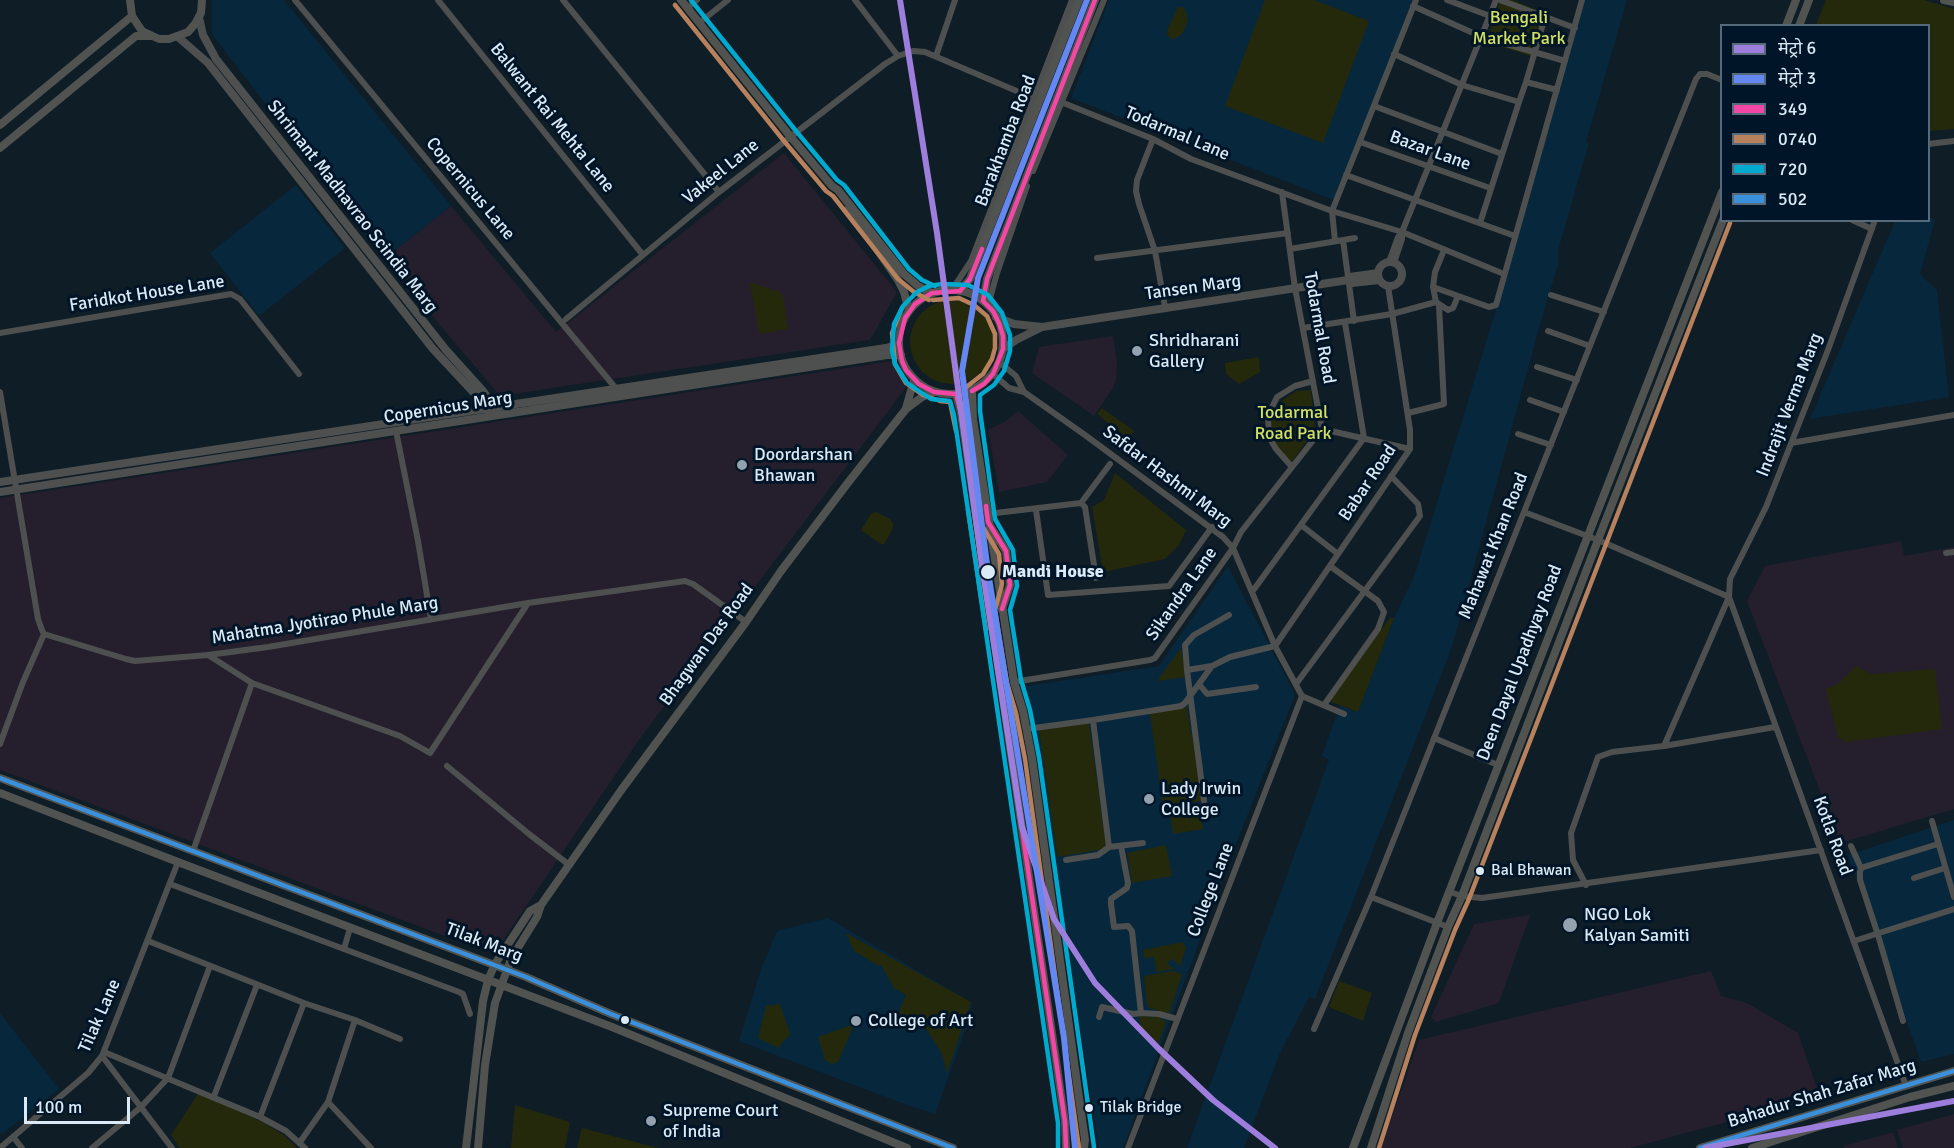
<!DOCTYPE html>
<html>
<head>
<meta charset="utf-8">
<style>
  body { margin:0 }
  #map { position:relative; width:1954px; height:1148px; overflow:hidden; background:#0f1d27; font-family:Signika,"Noto Sans Devanagari",sans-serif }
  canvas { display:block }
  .legend { position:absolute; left:1720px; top:24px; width:210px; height:198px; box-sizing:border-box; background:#001527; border:2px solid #576a7a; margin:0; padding:8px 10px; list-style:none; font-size:18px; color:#daeaf6 }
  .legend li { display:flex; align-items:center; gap:12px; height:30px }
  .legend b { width:30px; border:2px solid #576a7a }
  .scale { position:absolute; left:24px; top:1097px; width:106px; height:27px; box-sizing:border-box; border:3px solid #daeaf6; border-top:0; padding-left:8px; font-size:18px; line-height:21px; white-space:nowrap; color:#daeaf6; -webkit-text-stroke:4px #001527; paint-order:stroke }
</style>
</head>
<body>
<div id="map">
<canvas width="1954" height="1148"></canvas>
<ul class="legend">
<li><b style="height:8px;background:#9e7edc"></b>मेट्रो 6</li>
<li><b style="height:8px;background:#6487f2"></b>मेट्रो 3</li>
<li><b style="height:8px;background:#f346a5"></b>349</li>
<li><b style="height:8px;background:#b6815c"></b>0740</li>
<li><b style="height:8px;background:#00a9ce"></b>720</li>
<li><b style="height:8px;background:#3a90db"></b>502</li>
</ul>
<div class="scale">100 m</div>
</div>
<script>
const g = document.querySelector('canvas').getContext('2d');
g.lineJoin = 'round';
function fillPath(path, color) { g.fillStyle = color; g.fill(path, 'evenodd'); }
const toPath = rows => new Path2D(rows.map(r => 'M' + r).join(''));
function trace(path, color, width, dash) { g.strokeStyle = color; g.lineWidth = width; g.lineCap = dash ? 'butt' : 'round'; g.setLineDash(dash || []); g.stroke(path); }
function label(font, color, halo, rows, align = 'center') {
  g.font = font + ' Signika,sans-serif'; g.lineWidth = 6; g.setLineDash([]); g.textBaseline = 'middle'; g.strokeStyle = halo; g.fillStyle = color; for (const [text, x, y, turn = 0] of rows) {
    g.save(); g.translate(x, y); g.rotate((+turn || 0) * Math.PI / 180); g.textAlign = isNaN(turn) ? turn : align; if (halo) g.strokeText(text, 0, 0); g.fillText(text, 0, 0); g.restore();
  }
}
fillPath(toPath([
  [784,153,897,292,870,340,500,396,384,259,451,206,556,332],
  [1113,336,1117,363,1116,380,1113,388,1094,416,1032,373,1039,347],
  [892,361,908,385,641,737,501,943,480,949,0,770,0,498],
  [1018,411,1068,455,1047,482,999,492,988,430,1004,422],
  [1901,541,1904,556,1954,547,1954,809,1840,843,1747,601,1765,566],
  [1530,915,1499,1003,1436,1022,1431,1017,1474,924],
  [1711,971,1721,996,1747,1003,1798,1033,1820,1097,1630,1148,1381,1148,1419,1040],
  [1954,1114,1954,1148,1903,1148,1897,1130],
  [1893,1132,1898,1148,1844,1148,1844,1146]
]), '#251f2d');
fillPath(toPath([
  [212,0,284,0,451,206,384,259,212,34],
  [1109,0,1413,0,1334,200,1071,98],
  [1584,0,1627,0,1586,142,1589,143,1558,251,1558,265,1542,317,1452,647,1315,999,1309,997,1280,1053,1244,1148,1187,1148,1329,760,1322,756,1340,705,1358,712,1394,618,1415,574,1498,303],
  [296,185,345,248,259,316,210,253],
  [1929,217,1935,220,1920,274,1937,290,1949,397,1810,419,1895,221,1928,220],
  [1228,566,1295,695,1226,869,1123,1148,1099,1148,1027,686,1159,666],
  [1954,820,1954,1054,1921,1062,1848,855],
  [828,918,972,1003,962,1039,935,1114,899,1102,739,1041,761,969,777,931],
  [0,1013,59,1089,2,1134,0,1132]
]), '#07273c');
fillPath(toPath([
  [1265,0,1314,0,1369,21,1323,143,1225,106],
  [1500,0,1513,0,1549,15,1536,58,1487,42],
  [1826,0,1924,0,1954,9,1954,129,1929,131,1928,26,1816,25],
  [1178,7,1183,7,1186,12,1188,21,1182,34,1174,39,1170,38,1167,34,1168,28],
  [750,282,779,292,783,295,788,329,759,334],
  '910 342a42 42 0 1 1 84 0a42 42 0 1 1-84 0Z',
  [1259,357,1260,372,1239,384,1226,374,1225,363],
  [1311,390,1315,429,1291,463,1279,454,1271,435,1272,417,1280,402,1296,391],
  [1102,408,1134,431,1128,439,1097,414],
  [1115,473,1186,530,1179,545,1165,559,1103,572,1092,507,1104,500],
  [876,512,890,519,893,524,892,530,884,544,881,544,861,530,871,514],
  [1390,618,1394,618,1358,712,1329,701],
  [1181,648,1186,677,1157,681],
  [1856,666,1871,674,1935,669,1942,729,1846,742,1838,737,1826,689,1838,684],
  [1187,707,1191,734,1193,734,1202,801,1163,807,1150,713],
  [1089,723,1106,846,1104,849,1057,857,1039,730],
  [1199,809,1203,829,1173,834,1170,814],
  [1166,845,1172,876,1132,883,1127,853],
  [846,933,971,1002,947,1073,942,1054,922,1022,895,1021,906,995,894,988,881,965,877,965,854,951],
  [1183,942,1186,948,1180,966,1172,959,1167,963,1174,969,1156,972,1154,957,1144,958,1143,950],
  [1173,971,1182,974,1169,1014,1147,1007,1144,976],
  [1339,981,1372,993,1363,1021,1329,1007],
  [780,1004,790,1034,778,1048,758,1038,766,1006],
  [1139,1016,1159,1017,1166,1022,1158,1045,1153,1047,1147,1039,1142,1037],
  [851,1025,852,1029,838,1062,832,1064,825,1060,818,1037],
  [199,1092,264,1123,285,1136,297,1148,180,1148,171,1135],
  [515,1105,570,1122,565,1148,511,1148],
  [582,1128,658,1148,577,1148]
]), '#25290b');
trace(toPath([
  [295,0,618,391],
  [438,0,643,255],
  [563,0,719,192],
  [855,0,898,56],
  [1447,0,1490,16],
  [1500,0,1575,28],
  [1413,6,1482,37,1565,61],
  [687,8,697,0],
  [699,23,728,0],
  [1394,54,1462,85,1519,102,1526,82,1557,90],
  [936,56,955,0],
  [1526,82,1545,17],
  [1061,102,1153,139,1191,159,1332,211,1402,232,1504,274],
  [1374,106,1502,154],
  [1153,139,1137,180,1136,191,1139,204,1155,251,1165,307],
  [1360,142,1490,188],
  [1928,144,1954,141],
  [1033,171,1104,0],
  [1346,175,1515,236],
  [1852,220,1872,229],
  [1480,223,1519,102],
  [1343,240,1354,321],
  [1335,241,1332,211,1416,0],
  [1290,249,1355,238],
  [1444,250,1435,272,1433,287,1489,307,1496,305,1582,0],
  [1097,258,1288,233],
  [1389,262,1398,237,1402,232,1496,0],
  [1394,263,1402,239,1402,233],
  [1433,287,1436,302,1448,310,1453,308,1458,296],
  [952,290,971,261,1072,0],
  [1551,295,1604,312],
  [988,306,997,273,1027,186],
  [566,319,719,192,885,64,898,56,913,51,925,52,1033,98],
  [1303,328,1392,314,1436,302],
  [1548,331,1590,346],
  [0,333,231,294,240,299,299,374],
  [999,362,1016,376,1024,392],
  [1537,367,1577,380],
  [993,374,1009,388,1024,392,1085,435,1223,537,1233,548,1275,646,1302,696,1128,1148],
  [0,392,38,619,42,630,44,634,126,659,135,661,208,655,268,647,528,603,685,581,693,584,746,622],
  [1530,400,1564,412],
  [1408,413,1444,404,1439,306],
  [1322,429,1410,449],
  [396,431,418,541,431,619],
  [1518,434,1551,445],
  [1791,443,1954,415],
  [1292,467,1276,449,1269,437,1268,416,1277,397,1295,386,1313,381],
  [1081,503,1085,507,1096,578],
  [1036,510,1048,595,1169,586,1212,527],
  [1524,512,1598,540,1729,597,1906,1086],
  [987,514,1081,503,1110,464],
  [1301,525,1338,554],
  [1946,553,1954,552],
  [1252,592,1364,438,1345,323],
  [1275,646,1410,449,1410,430,1388,286],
  [208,655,252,683,400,736,430,753,528,603],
  [1187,670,1185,645,1194,635,1229,615],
  [1014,682,1150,660,1155,658,1233,548,1241,532,1322,429,1295,288,1282,192],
  [1199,684,1207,694,1256,687],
  [1296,684,1420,516,1418,504,1391,476],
  [1302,696,1344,714],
  [1324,705,1378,629,1384,612,1378,601,1330,566],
  [1093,720,1181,706,1185,703,1212,666,1230,657,1275,646],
  [1027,729,1093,720,1109,847,1098,855,1066,860],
  [1434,738,1498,765],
  [0,744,23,682,44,634],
  [1664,746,1729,597,1730,579,1766,507,1828,350,1875,220],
  [447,766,529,834,568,864],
  [1204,801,1187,670,1212,666],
  [1932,821,1954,897],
  [1121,846,1128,883,1127,888,1111,899,1111,904,1114,927,1128,926,1132,931,1141,1013,1159,1014,1177,1019],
  [1851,846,1861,868],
  [1109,847,1143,843],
  [193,851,252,683],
  [1914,878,1945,868],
  [170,884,459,992,463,994,470,1014],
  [1586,885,1573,860,1571,833,1598,757,1612,752,1664,746,1775,727],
  [1450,892,1462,896,1482,898,1821,850],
  [1371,897,1448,927],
  [148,941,304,1003,260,1117],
  [1854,941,1954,909],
  [344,949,350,928],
  [304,1003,355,1020,328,1102,371,1148],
  [1099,1017,1102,1007,1133,1014,1141,1013],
  [355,1020,400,1039],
  [1903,1021,1878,935,1860,880,1860,872,1861,868,1867,866,1938,844],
  [1314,1029,1371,897,1696,79,1700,74,1707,74,1722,80],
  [104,1052,260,1117,286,1131,305,1148],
  [102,1056,172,1148],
  [214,1096,257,985],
  [14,1138,22,1148],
  [300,1142,328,1102],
  [0,1148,88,1073,102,1056,178,862],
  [92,1148,141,1107,168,1078,210,966]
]), '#4d504f', 6);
trace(toPath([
  [199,17,203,35,216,59,446,350,483,391,497,411],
  [178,37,208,63,433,349,476,395,489,412],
  '1378 274a12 12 0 1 1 24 0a12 12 0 1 1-24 0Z',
  [1348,280,1352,283,1379,280],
  [996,317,1014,324,1042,327],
  [1003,349,1016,340,1042,327,1348,280,1350,277,1378,273],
  [0,482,886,348,899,344],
  [0,492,887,355,901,355]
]), '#4d504f', 8);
trace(toPath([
  [130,0,132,16,142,31,159,39,169,39,188,32,195,24,201,13,202,0],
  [681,0,790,136,832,186,838,190,904,274,918,286,932,293],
  [1944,0,1954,2],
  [1786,26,1796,0],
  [1799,26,1809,0],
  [0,125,132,16],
  [0,148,136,36,150,36],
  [847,210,872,242,898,280,904,292,909,311],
  '899 342a52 52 0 1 1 104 0a52 52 0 1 1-104 0Z',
  [960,291,970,279,976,263,1079,0],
  [983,301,987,279,1095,0],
  [972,391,973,419,1014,682,1023,711,1032,758,1080,1105,1085,1140,1084,1148],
  [956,394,961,413,1065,1122,1066,1148],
  [906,408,914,380],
  [990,526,1006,551,1010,585,1002,609],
  [0,778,526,977,611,1014,953,1148],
  [0,793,178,862,612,1027,907,1148],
  [466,1148,483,1001,488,980,495,964,530,911,541,905],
  [478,1148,485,1065,495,1003,511,959,537,917,541,905,622,789,746,622,781,571,847,484,906,409,922,397,934,392],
  [1353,1148,1437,923,1722,192],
  [1371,1148,1408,1033,1448,927,1462,896,1598,540,1723,220],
  [1700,1148,1954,1071],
  [1752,1148,1910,1097,1954,1086]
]), '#505350', 8);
trace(toPath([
  [960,291,970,279,982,249],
  [983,301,987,279,1095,0],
  [972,391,984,384,993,374,1003,349,1003,336,999,323,993,311,983,301],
  [956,394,961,413,1065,1122,1066,1148],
  [956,394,934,392,919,384,906,370,902,361,899,343,905,318,915,304,932,293,960,291],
  [986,506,988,522,1006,551,1010,585,1002,609]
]), '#f346a5', 4.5);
trace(toPath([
  [675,5,784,141,826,191,833,196,898,279,914,292,929,300],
  [933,300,959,298,974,305,987,316,995,334,995,348,992,359,983,374,965,388,965,413,981,524,999,554,1002,584,995,610,1007,683,1016,713,1025,759,1079,1148],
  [902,308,892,333,895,364,906,383,923,395,940,401,950,402,956,431],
  [968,510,986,630],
  [1379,1148,1415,1035,1455,930,1469,899,1730,223]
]), '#b6815c', 4.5);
trace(toPath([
  [691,0,796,131,837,180,844,185,909,269,922,280,935,286],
  [1058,1148,1058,1123,954,415,950,401,931,399,907,383,895,364,892,350,894,324,903,306,917,292,929,286,942,284,968,285,988,295,1002,313,1010,335,1010,351,1004,371,994,385,980,395,980,411,995,519,1013,550,1017,586,1010,610,1021,680,1030,710,1039,757,1094,1147]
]), '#00a9ce', 4.5);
trace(toPath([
  [0,778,526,977,611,1014,953,1148],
  [1700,1148,1954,1071]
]), '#3a90db', 4.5);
trace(toPath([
  [900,0,937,233,983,573,1022,827,1054,919,1095,983,1159,1049,1213,1100,1275,1148],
  [1705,1148,1954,1101]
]), '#9e7edc', 6);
trace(toPath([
  [1075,1148,1064,1038,988,572,962,371,978,278,1087,0]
]), '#6487f2', 6);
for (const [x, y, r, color] of [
  [1137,351,6,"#93a2ae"],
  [742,465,6,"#93a2ae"],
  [988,572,8,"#daeaf6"],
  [1149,799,6,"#93a2ae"],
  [1480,871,5,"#daeaf6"],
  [1570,925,8,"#93a2ae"],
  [625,1020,5,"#daeaf6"],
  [856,1021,6,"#93a2ae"],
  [1089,1108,5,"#daeaf6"],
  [651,1121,6,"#93a2ae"]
]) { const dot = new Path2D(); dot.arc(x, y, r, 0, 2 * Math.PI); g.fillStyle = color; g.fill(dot); trace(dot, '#001527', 2); }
label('16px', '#daeaf6', '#001527', [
  ["Bal Bhawan",1491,871],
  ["Tilak Bridge",1100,1108]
], 'left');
label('18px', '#d4e061', '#001527', [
  ["Bengali",1519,18],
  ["Market Park",1519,39],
  ["Todarmal",1293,413],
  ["Road Park",1293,434]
]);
label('18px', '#daeaf6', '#001527', [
  ["Balwant Rai Mehta Lane",552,118,51],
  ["Todarmal Lane",1177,134,23],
  ["Barakhamba Road",1006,141,-69],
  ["Bazar Lane",1430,151,20],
  ["Vakeel Lane",721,172,-39],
  ["Copernicus Lane",470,189,50],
  ["Shrimant Madhavrao Scindia Marg",352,207,52],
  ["Tansen Marg",1193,288,-8],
  ["Faridkot House Lane",147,294,-9],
  ["Todarmal Road",1319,328,80],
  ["Indrajit Verma Marg",1790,405,-69],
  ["Copernicus Marg",448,408,-9],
  ["Safdar Hashmi Marg",1167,477,37],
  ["Babar Road",1368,483,-56],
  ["Mahawat Khan Road",1494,546,-68],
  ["Sikandra Lane",1182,594,-55],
  ["Mahatma Jyotirao Phule Marg",325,621,-9],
  ["Bhagwan Das Road",707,645,-54],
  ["Deen Dayal Upadhyay Road",1520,663,-69],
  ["Kotla Road",1832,836,70],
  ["College Lane",1211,890,-69],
  ["Tilak Marg",484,943,21],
  ["Tilak Lane",100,1016,-66],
  ["Bahadur Shah Zafar Marg",1822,1094,-17]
]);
label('18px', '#daeaf6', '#001527', [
  ["Shridharani",1149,341],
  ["Gallery",1149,362],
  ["Doordarshan",754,455],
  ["Bhawan",754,476],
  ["Lady Irwin",1161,789],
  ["College",1161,810],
  ["NGO Lok",1584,915],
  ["Kalyan Samiti",1584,936],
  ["College of Art",868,1021],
  ["Supreme Court",663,1111],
  ["of India",663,1132]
], 'left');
label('bold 18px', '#daeaf6', '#001527', [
  ["Mandi House",1002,572]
], 'left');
</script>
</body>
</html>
